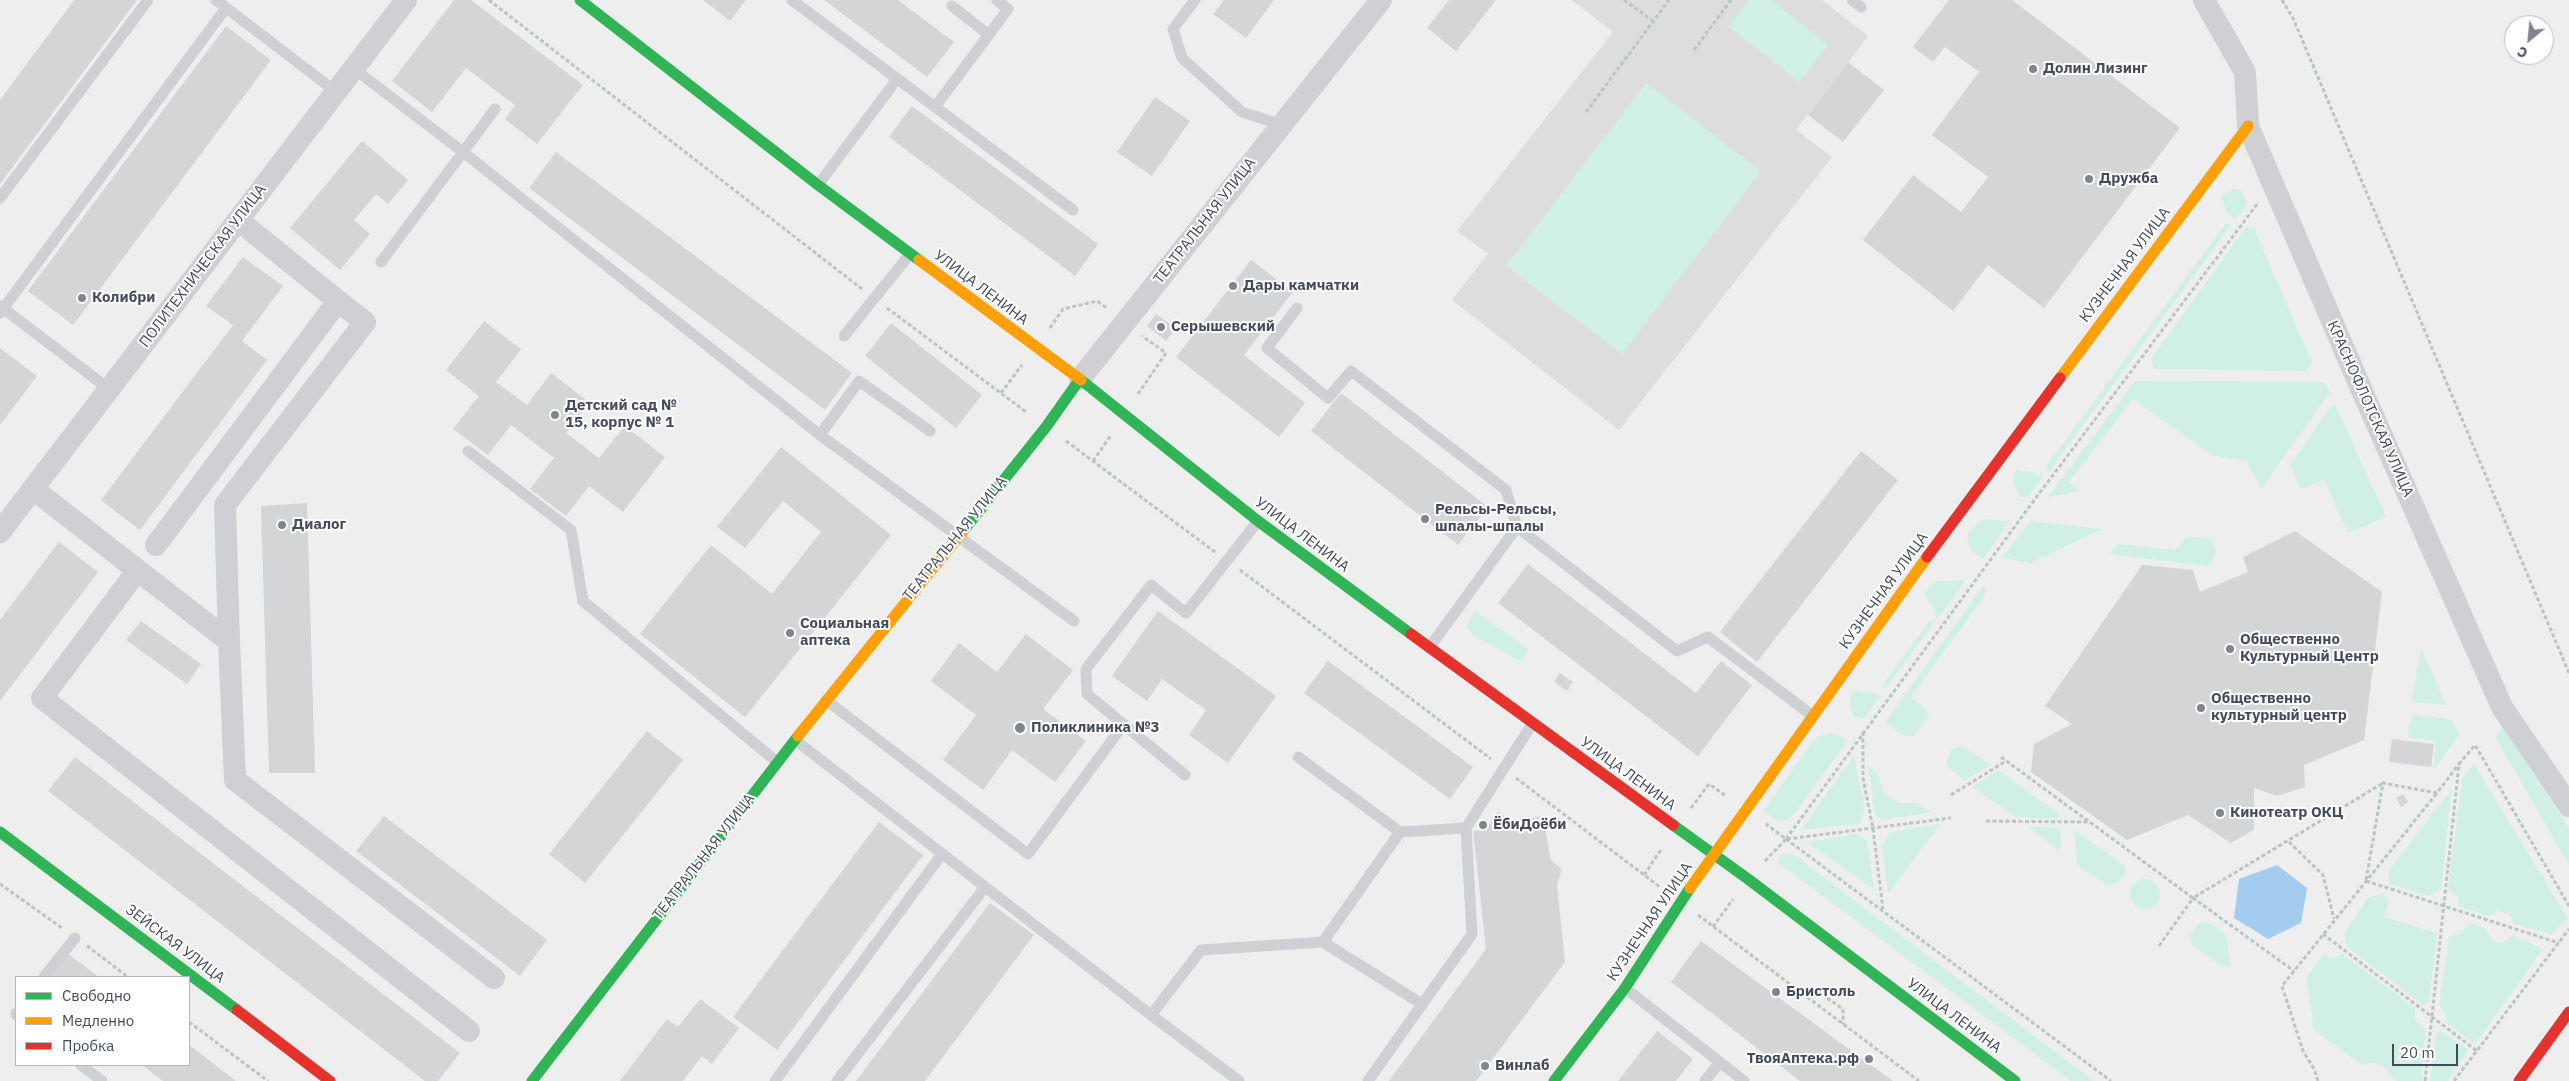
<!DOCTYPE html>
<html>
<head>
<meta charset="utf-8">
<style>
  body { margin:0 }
  #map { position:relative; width:2569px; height:1081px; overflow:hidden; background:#efeeee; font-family:"IBM Plex Sans",sans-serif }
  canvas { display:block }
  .legend { position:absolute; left:15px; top:976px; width:175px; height:90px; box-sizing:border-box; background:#fff; border:1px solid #b5b7be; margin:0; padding:6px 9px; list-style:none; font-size:15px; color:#454b5c }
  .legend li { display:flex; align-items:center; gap:10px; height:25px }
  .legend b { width:25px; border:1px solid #b5b7be }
  .north { position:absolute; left:2504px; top:15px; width:50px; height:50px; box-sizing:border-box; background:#fff; border:1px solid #b5b7be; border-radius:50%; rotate:208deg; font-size:14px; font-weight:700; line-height:20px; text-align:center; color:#454b5c }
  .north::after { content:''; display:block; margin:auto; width:18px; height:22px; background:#80848f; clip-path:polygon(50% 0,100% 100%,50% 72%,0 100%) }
  .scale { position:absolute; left:2392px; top:1044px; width:66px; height:22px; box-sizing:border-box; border:2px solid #454b5c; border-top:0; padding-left:6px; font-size:15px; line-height:18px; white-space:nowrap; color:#454b5c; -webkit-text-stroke:4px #fff; paint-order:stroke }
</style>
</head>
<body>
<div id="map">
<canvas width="2569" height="1081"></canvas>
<ul class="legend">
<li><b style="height:6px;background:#30b455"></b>Свободно</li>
<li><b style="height:6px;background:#ff9f0a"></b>Медленно</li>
<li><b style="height:6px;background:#e5322d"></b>Пробка</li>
</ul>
<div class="north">С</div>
<div class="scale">20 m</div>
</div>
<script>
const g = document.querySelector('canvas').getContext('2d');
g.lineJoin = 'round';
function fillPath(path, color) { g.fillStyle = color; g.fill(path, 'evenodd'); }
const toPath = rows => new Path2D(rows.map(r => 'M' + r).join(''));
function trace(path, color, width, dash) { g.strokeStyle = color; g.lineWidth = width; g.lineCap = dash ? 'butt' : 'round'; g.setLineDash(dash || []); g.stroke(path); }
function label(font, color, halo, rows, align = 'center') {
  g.font = font + ' "IBM Plex Sans",sans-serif'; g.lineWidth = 4; g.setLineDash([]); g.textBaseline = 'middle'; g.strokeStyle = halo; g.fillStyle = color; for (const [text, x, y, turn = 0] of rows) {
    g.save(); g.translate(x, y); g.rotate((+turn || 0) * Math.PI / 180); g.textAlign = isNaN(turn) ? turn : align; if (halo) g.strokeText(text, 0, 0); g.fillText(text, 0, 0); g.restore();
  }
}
fillPath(toPath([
  [1572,0,1822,0,1868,36,1796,130,1832,157,1619,430,1452,300,1488,254,1457,231,1613,32]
]), '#ddddde');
fillPath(toPath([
  [1749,0,1771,0,1828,45,1799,82,1728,26],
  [1646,83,1761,171,1622,354,1506,266],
  [2232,189,2241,190,2247,204,2236,219,2227,213,2221,197],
  [2227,222,2231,225,2048,473,2046,466],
  [2246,227,2254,228,2312,363,2306,371,2154,369,2151,359],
  [2135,381,2324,382,2330,392,2261,489,2246,460,2213,456,2133,399,2069,482,2080,491,2048,497],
  [2331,406,2336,406,2386,517,2348,533,2324,480,2301,489,2290,465],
  [2016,470,2033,472,2039,476,2042,473,2044,475,2028,497,2020,497,2013,483],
  [1985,519,2010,521,1983,559,1970,550,1967,536,1976,524],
  [2030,521,2102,529,2031,563,2002,558],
  [2187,537,2209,538,2215,546,2216,552,2209,566,2108,554,2119,544,2176,550],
  [1966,580,1938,618,1935,616,1936,612,1924,594,1935,581],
  [1984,585,1986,594,1911,697,1925,708,1929,717,1913,736,1904,736,1885,722],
  [1475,611,1528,649,1521,662,1473,635,1466,626],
  [1930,620,1934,623,1885,689,1882,686],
  [2421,647,2446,705,2412,702],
  [1853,690,1881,695,1864,719,1854,716,1851,710,1850,695],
  [2412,714,2452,720,2459,735,2434,770,2435,741,2407,737],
  [2503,728,2569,828,2569,865,2495,737],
  [1833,733,1848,741,1790,819,1778,821,1763,811,1816,737],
  [1962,746,1991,765,1964,781,1946,765,1952,749],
  [1854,755,1865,810,1859,824,1801,830],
  [2474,764,2568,919,2551,934,2514,924,2509,914,2498,911,2488,916,2458,906,2458,897,2448,889,2462,779],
  [1868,766,1878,773,1884,794,1900,803,1916,803,1932,812,1883,820,1875,815],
  [1998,770,2058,813,2059,819,2016,817,1972,787],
  [2452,789,2441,889,2429,896,2389,884,2389,870],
  [1940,824,1888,894,1882,846,1890,832],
  [2028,827,2060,828,2062,847,2057,849],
  [2074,829,2126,867,2124,875,2117,883,2109,886,2077,865],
  [1857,834,1867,841,1874,889,1806,842],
  [1781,854,1793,854,2094,1081,2071,1081,1777,862],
  '2130 894a15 15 0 1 1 30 0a15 15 0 1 1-30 0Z',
  [2383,893,2389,900,2384,917,2437,933,2429,1003,2424,1006,2346,946,2345,932,2368,898],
  [2200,922,2208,922,2226,935,2231,967,2222,966,2192,945,2190,936],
  [2470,922,2486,929,2492,941,2499,943,2506,941,2513,935,2543,949,2475,1044,2446,1023,2447,1016,2439,1005,2449,936,2458,935],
  [2324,953,2332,958,2342,954,2415,1008,2415,1021,2426,1029,2421,1081,2396,1081,2385,1068,2373,1062,2362,1065,2314,1030,2306,978],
  [2441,1031,2469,1050,2447,1081,2430,1081,2436,1033]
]), '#d1f0e5');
fillPath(toPath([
  [2277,865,2307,888,2301,923,2268,939,2234,918,2239,879]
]), '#a3ccef');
fillPath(toPath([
  [74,0,137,0,0,184,0,100],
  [454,0,471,0,583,85,537,144,505,119,515,105,466,68,432,112,392,81],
  [703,0,746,0,730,21],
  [824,0,898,0,954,42,927,77],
  [1224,0,1274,0,1246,38,1213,14],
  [1449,0,1496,0,1456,51,1427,28],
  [1949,0,2012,0,2180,128,2044,308,1988,265,1953,311,1863,240,1913,175,1961,212,1988,177,1932,135,1979,72,1945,47,1933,62,1913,47],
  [226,26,271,60,73,325,28,291],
  [1848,62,1884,90,1843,142,1808,115],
  [1155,97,1190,121,1152,176,1117,152],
  [912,106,1098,244,1075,276,889,137],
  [362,141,408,180,388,204,376,194,354,220,370,234,340,270,290,228],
  [556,152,852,373,825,410,529,188],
  [243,257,283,286,242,341,267,360,140,530,101,500,233,325,206,306],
  [1251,260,1293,292,1244,355,1305,403,1279,437,1176,357],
  [1156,314,1176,328,1166,341,1147,326],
  [484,321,521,349,496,382,527,405,551,373,589,402,566,433,599,458,625,426,665,457,623,512,589,486,566,516,530,489,554,458,511,425,488,455,453,429,479,396,446,370],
  [891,323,982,395,956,428,865,356],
  [0,348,37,376,0,425],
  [1341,393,1488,507,1458,545,1311,431],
  [781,447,891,535,745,717,640,634,711,545,772,594,821,532,783,501,745,548,717,527],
  [1861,451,1898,480,1757,662,1720,632],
  [307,503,315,773,269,773,261,506],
  [2295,531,2382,592,2364,740,2304,765,2305,787,2277,796,2254,788,2254,830,2231,843,2188,815,2127,840,2031,772,2034,744,2072,724,2045,706,2142,565,2193,570,2200,592,2248,572,2243,557],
  [59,542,98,572,0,701,0,620],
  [1528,564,1696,693,1721,661,1752,685,1698,756,1498,603],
  [1158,611,1276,696,1228,763,1189,735,1206,710,1162,679,1147,701,1112,676],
  [141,621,201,664,187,684,126,640],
  [1026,634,1073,670,1043,709,1086,741,1055,782,1012,750,983,790,943,760,976,715,931,681,959,643,997,672],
  [1328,661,1473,767,1450,799,1304,693],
  [1560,673,1573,682,1567,691,1554,682],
  [647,731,683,760,585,883,549,854],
  [2392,739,2434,744,2431,767,2389,762],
  [75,757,460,1053,438,1081,425,1081,48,791],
  [2403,794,2408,802,2401,807,2396,798],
  [1498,811,1513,823,1543,816,1551,861,1562,869,1557,885,1565,962,1476,1081,1389,1081,1486,949,1473,831,1486,829],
  [384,816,547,940,520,976,356,851],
  [879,822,923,855,777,1050,733,1017],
  [990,903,1034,935,925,1081,856,1081],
  [1701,941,1893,1081,1800,1081,1671,982],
  [68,954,99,977,51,977],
  [700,999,739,1028,712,1064,702,1056,683,1081,620,1081,667,1019,678,1027],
  [1657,1031,1693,1059,1676,1081,1618,1081],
  [189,1045,236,1081,163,1081,142,1065,189,1065]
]), '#d4d5d7');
trace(toPath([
  [489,0,862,289],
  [1624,0,1653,21],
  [2282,0,2293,18,2569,673],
  [1694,50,1731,0],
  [1586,112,1669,0],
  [887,308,1026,412],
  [1050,328,1063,309,1097,301,1108,309],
  [1001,393,1022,365],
  [1138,394,1166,353,1142,336],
  [1066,441,1215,552],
  [1093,461,1111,435],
  [1240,570,1491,759],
  [1863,732,1863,778,1873,829,1883,909],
  [2001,757,2193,898,2383,783],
  [1516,778,1660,887],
  [1951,795,2006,761],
  [1691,808,1709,784,1726,796],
  [1986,821,2089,822],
  [1786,839,2032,503,2258,203],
  [1786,839,2111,1081],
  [1787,839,1951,818],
  [2289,842,2323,875,2334,919],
  [1765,861,1786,839,1766,824],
  [1644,875,1662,848],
  [2366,880,2383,783,2437,793,2459,764],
  [2366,881,2559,943],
  [0,884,62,928],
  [1698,915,1919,1081],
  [1713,927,1733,899],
  [2323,934,2477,1051],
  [87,946,128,977],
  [2159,946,2193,898,2294,971],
  [1803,993,1818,992,1843,1009,1843,1024],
  [189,1022,268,1081],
  [2318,1081,2314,1069,2303,1051,2282,986,2437,793],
  [2425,1081,2459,764,2475,745,2569,906],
  [2454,1081,2569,929]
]), '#b9c5c4', 3, [4, 2.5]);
trace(toPath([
  [216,0,335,91],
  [792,0,1073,210],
  [1195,0,1173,29,1182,58,1242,112,1282,125],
  [1852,0,1861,7],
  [952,6,989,35],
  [353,68,463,152,381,262],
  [935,107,1008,9,997,0],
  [495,109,463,152,820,435,1074,621],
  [818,185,897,79],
  [0,198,148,0],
  [0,306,109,389],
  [1297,308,1267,348,1328,398,1351,371,1506,490,1517,527,1677,651,1708,637,1813,716],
  [0,313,226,8],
  [844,336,910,254],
  [820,435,859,381,930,431],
  [468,451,571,530,583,601,777,762],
  [1429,648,1517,527],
  [826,700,1028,854,1118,732],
  [795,740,1151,1015,1201,950,1323,942],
  [1298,757,1400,832,1466,828],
  [1185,775,1087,694,1086,669,1151,585,1186,613,1258,521],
  [1400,832,1323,942,1422,1004],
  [44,977,75,938],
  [1625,988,1744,1081],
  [16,1013,16,1015],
  [1151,1015,1239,1081],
  [81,1065,102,1081],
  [775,1081,942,854],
  [837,1081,985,887],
  [1368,1081,1472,934,1466,828,1532,724],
  [1705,1081,1720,1062]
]), '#cfd0d4', 11);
trace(toPath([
  [2204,0,2245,72,2248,126,2363,393,2502,707,2569,806],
  [1080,379,1381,0],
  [33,489,229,641,235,780,494,978],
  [0,532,406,0],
  [156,545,338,301,238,220],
  [137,571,42,698,469,1031],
  [229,641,225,505,365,322,338,301]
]), '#cfd0d4', 22);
trace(toPath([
  [580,0,818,185,919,260],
  [1081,380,1258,521,1411,634],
  [963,531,1046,427,1080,379],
  [1673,825,1748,879,2015,1081],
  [0,832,237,1010],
  [532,1081,798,736],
  [1554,1081,1625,988,1690,888]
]), '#30b455', 11);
trace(toPath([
  [919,260,1081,380],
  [2060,378,2248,126],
  [798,736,963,531],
  [1690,888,1927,557]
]), '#ff9f0a', 11);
trace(toPath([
  [1927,557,2060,378],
  [1411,634,1673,825],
  [237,1010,330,1081],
  [2519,1081,2569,1012]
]), '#e5322d', 11);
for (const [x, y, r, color] of [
  [2033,69,5,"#80848f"],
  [2089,179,5,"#80848f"],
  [1233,286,5,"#80848f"],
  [82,298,5,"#80848f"],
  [1161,327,5,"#80848f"],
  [555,415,5,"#80848f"],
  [1425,519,5,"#80848f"],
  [282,525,5,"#80848f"],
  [790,633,5,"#80848f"],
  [2230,649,5,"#80848f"],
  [2201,708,5,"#80848f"],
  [1020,728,6,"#80848f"],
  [2220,813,5,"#80848f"],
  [1483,825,5,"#80848f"],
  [1776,992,5,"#80848f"],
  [1869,1059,5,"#80848f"],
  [1485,1066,5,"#80848f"]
]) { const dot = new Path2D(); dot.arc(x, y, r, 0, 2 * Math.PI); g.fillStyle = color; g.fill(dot); trace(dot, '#fff', 2); }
label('bold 15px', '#454b5c', '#fff', [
  ["Долин Лизинг",2043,69],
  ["Дружба",2099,179],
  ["Дары камчатки",1243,286],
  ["Колибри",92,298],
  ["Серышевский",1171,327],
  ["Детский сад №",565,406],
  ["15, корпус № 1",565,423],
  ["Рельсы-Рельсы,",1435,510],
  ["шпалы-шпалы",1435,527],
  ["Диалог",292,525],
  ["Социальная",800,624],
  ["аптека",800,641],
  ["Общественно",2240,640],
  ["Культурный Центр",2240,657],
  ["Общественно",2211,699],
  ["культурный центр",2211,716],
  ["Поликлиника №3",1031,728],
  ["Кинотеатр ОКЦ",2230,813],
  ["ЁбиДоёби",1493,825],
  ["Бристоль",1786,992],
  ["ТвояАптека.рф",1859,1059,"right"],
  ["Винлаб",1495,1066]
], 'left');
label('15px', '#454b5c', '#fff', [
  ["ТЕАТРАЛЬНАЯ УЛИЦА",1205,221,-52],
  ["КУЗНЕЧНАЯ УЛИЦА",2125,265,-53],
  ["ПОЛИТЕХНИЧЕСКАЯ УЛИЦА",203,266,-53],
  ["УЛИЦА ЛЕНИНА",981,288,37],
  ["КРАСНОФЛОТСКАЯ УЛИЦА",2370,409,66],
  ["УЛИЦА ЛЕНИНА",1302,535,37],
  ["ТЕАТРАЛЬНАЯ УЛИЦА",955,539,-51],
  ["КУЗНЕЧНАЯ УЛИЦА",1884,591,-54],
  ["УЛИЦА ЛЕНИНА",1628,774,36],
  ["ТЕАТРАЛЬНАЯ УЛИЦА",704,857,-52],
  ["КУЗНЕЧНАЯ УЛИЦА",1650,922,-56],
  ["ЗЕЙСКАЯ УЛИЦА",175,944,37],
  ["УЛИЦА ЛЕНИНА",1954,1016,37]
]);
</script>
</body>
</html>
